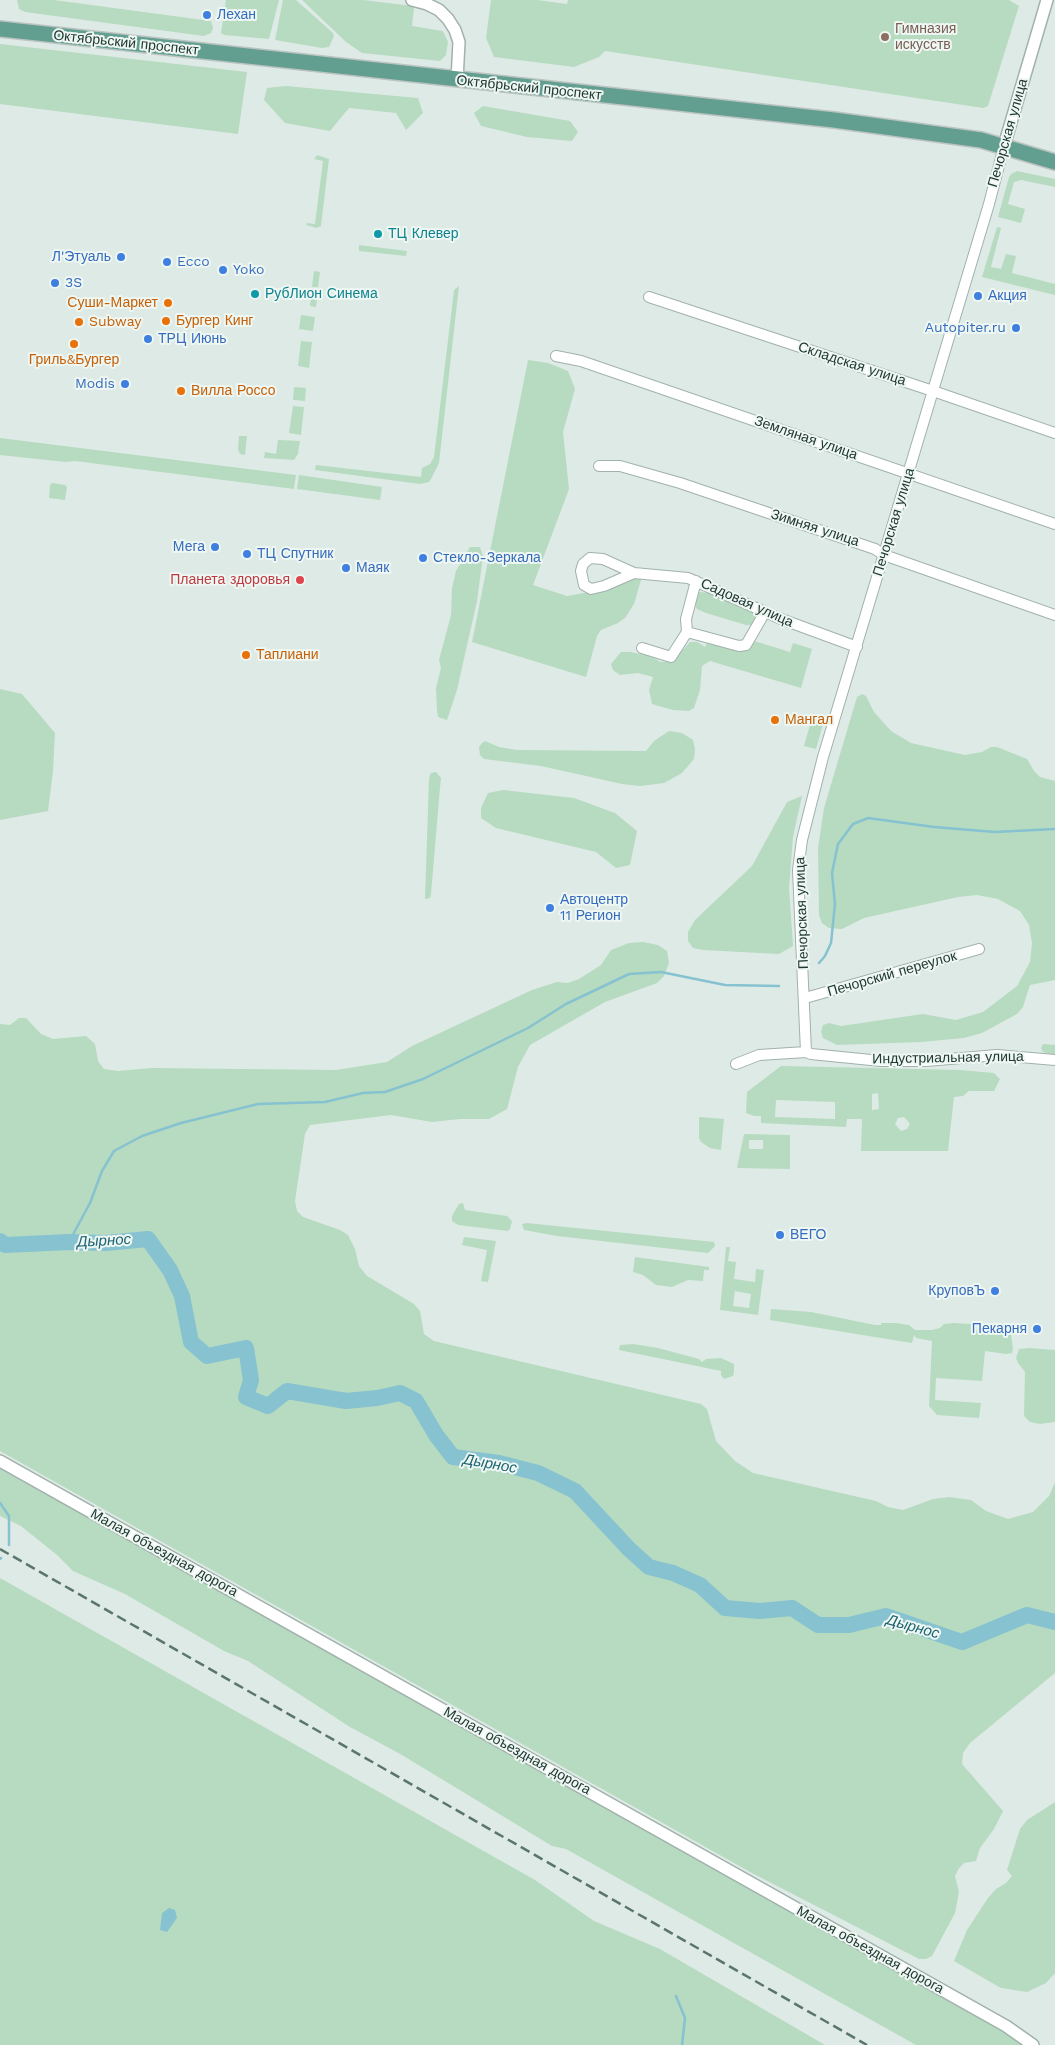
<!DOCTYPE html>
<html>
<head>
<meta charset="utf-8">
<style>
  body { margin:0 }
  canvas { display:block; background:#deeae5 }
</style>
</head>
<body>
<canvas width="1055" height="2045"></canvas>
<script>
const g = document.querySelector('canvas').getContext('2d');
g.lineJoin = 'round';
function fillPath(path, color) { g.fillStyle = color; g.fill(path, 'evenodd'); }
const toPath = rows => new Path2D(rows.map(r => 'M' + r).join(''));
function trace(path, color, width, dash) { g.strokeStyle = color; g.lineWidth = width; g.lineCap = dash ? 'butt' : 'round'; g.setLineDash(dash || []); g.stroke(path); }
function label(font, color, halo, rows, align = 'center') {
  g.font = font + ' "Work Sans",sans-serif'; g.lineWidth = 4; g.setLineDash([]); g.textBaseline = 'middle'; g.strokeStyle = halo; g.fillStyle = color; for (const [text, x, y, turn = 0] of rows) {
    g.save(); g.translate(x, y); g.rotate((+turn || 0) * Math.PI / 180); g.textAlign = isNaN(turn) ? turn : align; if (halo) g.strokeText(text, 0, 0); g.fillText(text, 0, 0); g.restore();
  }
}
fillPath(toPath([
  [17,0,54,0,211,21,213,28,211,33,204,36,25,12,19,9],
  [226,0,279,0,269,39,224,35,221,33],
  [283,0,296,0,333,33,334,36,329,47,322,48,275,40],
  [302,0,363,0,413,6,414,8,412,26,443,31,448,42,446,55,440,61,362,53,346,42],
  [491,0,537,0,567,4,568,0,1009,0,1019,6,988,106,983,108,605,51,599,57,574,67,494,57,486,38],
  [0,44,247,72,238,134,0,104],
  [286,86,418,98,423,113,406,130,396,113,349,108,330,131,285,123,264,100,267,88],
  [483,106,570,121,578,132,572,141,527,137,481,126,474,113],
  [317,155,329,159,321,226,317,228,306,225,307,223,315,224,323,161,314,159],
  [1017,171,1055,179,1055,187,1021,180,1014,182,1008,204,1025,209,1021,223,998,217,1009,177,1011,174],
  [997,227,1001,228,991,267,1001,269,1006,254,1016,256,1012,273,1055,284,1055,295,982,277],
  [359,245,407,251,406,256,359,251],
  [314,271,320,272,318,287,312,287],
  [459,286,439,463,431,479,429,482,420,484,315,470,316,465,421,477,422,468,430,464,434,457,454,290],
  [312,291,318,292,316,307,310,306],
  [301,315,315,317,313,331,299,329],
  [301,341,312,342,309,368,298,366],
  [528,360,548,363,568,371,575,389,563,432,569,489,533,585,567,596,590,592,639,577,641,580,634,604,625,618,618,623,601,630,597,636,586,677,472,642],
  [294,387,306,388,305,401,293,400],
  [293,406,304,407,301,435,289,433],
  [239,436,247,436,245,455,240,454,238,449],
  [0,438,296,475,294,489,75,461,66,462,0,455],
  [278,440,300,441,298,454,294,460,264,458,265,452,276,454],
  [299,475,382,487,380,500,297,489],
  [52,483,65,485,67,487,65,500,49,498,50,485],
  [470,547,480,547,483,556,477,601,457,690,447,720,438,717,437,710,436,688,441,668,439,660,451,615,452,588,456,571],
  [698,592,711,593,751,611,757,617,752,625,746,625,706,613,697,609,694,604],
  [708,641,742,649,750,648,754,641,790,652,793,643,812,649,801,688,710,661,702,666,700,690,694,708,689,711,673,710,652,704,649,690,653,677,638,673,620,675,613,670,611,664,621,652,630,652,646,655,656,659,660,662,673,661,690,642,697,642,705,647],
  [0,689,22,694,55,733,53,771,48,811,0,820],
  [862,694,866,696,874,712,891,731,911,743,965,755,982,752,991,747,997,747,1027,759,1034,771,1040,777,1055,781,1055,980,1030,985,1023,1007,1017,1014,982,1033,964,1038,921,1042,837,1045,823,1038,821,1031,823,1025,829,1023,841,1026,923,1014,956,1020,983,1012,1017,986,1030,962,1032,943,1029,925,1020,911,998,899,977,895,958,897,864,918,842,929,829,928,822,923,819,915,818,848,824,808,857,697],
  [811,721,823,724,816,749,804,746],
  [669,731,682,733,693,740,695,749,694,759,682,773,664,783,640,786,622,784,541,766,484,759,480,755,479,747,482,743,485,741,499,747,517,750,646,751,654,741],
  [436,772,441,778,440,788,431,894,430,898,425,899,429,778,431,773],
  [503,790,574,798,615,813,637,831,630,865,616,868,596,852,496,828,481,818,481,808,488,793],
  [802,796,793,837,789,888,793,946,779,954,703,950,693,948,688,941,688,932,695,920,752,866,787,802],
  [643,942,658,945,667,951,669,963,664,976,657,983,605,1002,530,1045,518,1067,507,1109,489,1119,460,1119,432,1122,391,1115,310,1125,305,1134,295,1201,297,1211,303,1217,340,1230,348,1235,355,1249,359,1266,367,1276,414,1304,420,1311,424,1334,434,1341,701,1404,707,1409,716,1441,735,1461,753,1473,876,1501,888,1507,903,1510,933,1499,949,1497,971,1500,986,1511,1008,1519,1033,1512,1049,1496,1055,1482,1055,1673,970,1743,963,1753,962,1764,1003,1811,994,1829,980,1848,976,1861,964,1863,959,1868,955,1876,959,1892,955,1913,932,1956,926,1959,919,1959,750,1872,0,1451,0,1024,10,1025,19,1018,26,1018,41,1034,53,1039,86,1036,95,1044,98,1061,104,1069,118,1071,152,1068,336,1070,387,1062,412,1046,532,990,557,982,568,983,579,979,601,965,611,950,629,943],
  [1043,1044,1055,1045,1055,1055,1043,1052,1041,1048],
  [781,1066,960,1070,994,1073,1000,1079,994,1091,969,1091,963,1096,954,1097,948,1151,861,1151,862,1119,847,1119,846,1127,761,1123,761,1116,754,1116,746,1113,747,1092],
  [878,1093,879,1109,872,1110,872,1094],
  [776,1100,835,1102,835,1119,775,1117],
  [904,1117,910,1124,907,1129,901,1131,895,1124,898,1118],
  [699,1117,724,1119,721,1150,710,1148,701,1142,699,1138],
  [744,1134,790,1135,790,1169,737,1168],
  [749,1140,763,1140,763,1149,749,1149],
  [463,1203,465,1210,507,1216,512,1221,510,1229,508,1231,458,1225,452,1221,452,1216,459,1204],
  [527,1223,714,1242,715,1246,708,1253,557,1236,524,1230,522,1224],
  [464,1237,496,1241,488,1282,481,1281,487,1250,462,1245],
  [726,1247,730,1247,728,1261,736,1262,734,1279,755,1282,756,1269,764,1270,758,1315,720,1310],
  [735,1291,751,1294,749,1308,733,1306],
  [635,1257,709,1267,709,1270,704,1270,703,1281,688,1280,672,1287,656,1285,643,1275,633,1272],
  [771,1309,811,1312,875,1325,881,1325,881,1323,895,1323,909,1325,915,1330,932,1330,940,1328,944,1324,953,1323,972,1324,977,1331,984,1326,990,1326,1011,1334,1013,1349,1012,1353,1006,1354,985,1351,982,1381,936,1378,935,1400,981,1403,979,1418,937,1415,929,1406,932,1341,916,1338,914,1335,912,1343,770,1320],
  [633,1344,658,1348,699,1359,702,1362,706,1359,721,1358,734,1364,734,1372,733,1376,724,1379,721,1375,721,1371,619,1350,620,1345],
  [1029,1348,1055,1350,1055,1422,1040,1424,1030,1422,1024,1416,1025,1372,1018,1363,1016,1358,1019,1349],
  [0,1469,273,1619,1003,2032,1022,2045,916,2045,566,1849,552,1846,402,1755,350,1727,248,1661,224,1651,125,1594,73,1571,57,1555,21,1526,0,1516],
  [0,1578,535,1880,594,1921,660,1949,825,2045,0,2045],
  [1055,1802,1055,1973,1046,1983,1027,1992,1001,1988,954,1961,967,1930,988,1898,996,1889,1006,1883,1012,1876,1007,1870,1020,1829,1027,1820]
]), '#b7dbc1');
fillPath(toPath([
  [169,1908,175,1910,177,1918,167,1932,160,1930,162,1913]
]), '#86c2cf');
trace(toPath([
  [819,963,825,956,831,943,835,904,832,873,838,844,853,824,868,818,934,827,995,832,1055,829],
  [69,1242,90,1203,102,1171,114,1151,142,1136,181,1123,258,1104,325,1102,363,1093,385,1092,423,1079,528,1028,566,1004,629,974,661,972,725,985,779,986],
  [0,1503,9,1516,9,1545],
  [0,1559,1,1558],
  [676,1996,685,2018,682,2045]
]), '#86c2cf', 2.5);
trace(toPath([
  [0,1241,5,1245,69,1242,106,1243,148,1239,170,1270,182,1296,191,1342,207,1356,246,1348,251,1380,246,1397,268,1406,287,1391,346,1401,377,1398,400,1393,416,1401,436,1435,453,1457,499,1463,538,1473,575,1491,629,1549,649,1567,673,1573,700,1585,725,1608,760,1611,792,1608,818,1625,849,1625,886,1616,962,1642,1027,1615,1055,1622]
]), '#86c2cf', 16);
const minor = toPath([
  [1004,146,989,204,823,757,802,840,798,870,806,1052,811,1054,881,1061,926,1061,997,1055,1055,1060],
  [649,297,933,391,1055,433],
  [556,356,581,361,1055,524],
  [599,466,620,466,680,483,875,549,884,555,1055,615],
  [634,573,604,586,591,589,584,585,581,571,583,564,590,558,603,559,634,573,688,578,781,619,857,647],
  [696,581,686,619,687,632,739,646,746,645,765,612],
  [642,648,671,657,687,632],
  [805,998,979,949],
  [736,1064,759,1055,806,1052]
]);
const tertiary = toPath([
  [412,0,427,4,439,10,448,19,455,30,459,42,457,80],
  [1004,146,1047,0],
  [0,1461,1006,2026,1033,2045]
]);
const primary = toPath([
  [0,29,834,120,981,140,1055,162]
]);
trace(minor, '#a1b1ac', 12);
trace(tertiary, '#a1b1ac', 14);
trace(primary, '#bcc4c2', 18);
trace(minor, '#fff', 10);
trace(tertiary, '#fff', 11);
trace(primary, '#639f91', 15);
trace(toPath([
  [0,1549,867,2045]
]), '#5a756e', 2.5, [10, 5]);
for (const [x, y, r, color] of [
  [207,15,5,"#3f7fe0"],
  [885,37,5,"#8d6e63"],
  [378,234,5,"#0f9aa8"],
  [121,257,5,"#3f7fe0"],
  [167,262,5,"#3f7fe0"],
  [223,270,5,"#3f7fe0"],
  [55,283,5,"#3f7fe0"],
  [255,294,5,"#0f9aa8"],
  [978,296,5,"#3f7fe0"],
  [168,303,5,"#e8710a"],
  [166,321,5,"#e8710a"],
  [79,322,5,"#e8710a"],
  [1016,328,5,"#3f7fe0"],
  [148,339,5,"#3f7fe0"],
  [74,344,5,"#e8710a"],
  [125,384,5,"#3f7fe0"],
  [181,391,5,"#e8710a"],
  [215,547,5,"#3f7fe0"],
  [247,554,5,"#3f7fe0"],
  [423,558,5,"#3f7fe0"],
  [346,568,5,"#3f7fe0"],
  [300,580,5,"#e0444e"],
  [246,655,5,"#e8710a"],
  [775,720,5,"#e8710a"],
  [550,908,5,"#3f7fe0"],
  [780,1235,5,"#3f7fe0"],
  [995,1291,5,"#3f7fe0"],
  [1037,1329,5,"#3f7fe0"]
]) { const dot = new Path2D(); dot.arc(x, y, r, 0, 2 * Math.PI); g.fillStyle = color; g.fill(dot); trace(dot, '#eff7f3', 2); }
label('14px', '#366cbe', '#eff7f3', [
  ["Лехан",217,15],
  ["Л'Этуаль",111,257,"right"],
  ["Ecco",177,262],
  ["Yoko",233,270],
  ["3S",65,283],
  ["Акция",988,296],
  ["Autopiter.ru",1006,328,"right"],
  ["ТРЦ Июнь",158,339],
  ["Modis",115,384,"right"],
  ["Мега",205,547,"right"],
  ["ТЦ Спутник",257,554],
  ["Стекло-Зеркала",433,558],
  ["Маяк",356,568],
  ["Автоцентр",560,900],
  ["11 Регион",560,916],
  ["ВЕГО",790,1235],
  ["КруповЪ",985,1291,"right"],
  ["Пекарня",1027,1329,"right"]
], 'left');
label('14px', '#785e54', '#eff7f3', [
  ["Гимназия",895,29],
  ["искусств",895,45]
], 'left');
label('14px', '#203933', '#eff7f3', [
  ["Октябрьский проспект",126,43,6],
  ["Октябрьский проспект",529,88,6],
  ["Печорская улица",1008,133,-74],
  ["Складская улица",852,364,18],
  ["Земляная улица",806,438,19],
  ["Печорская улица",894,522,-73],
  ["Зимняя улица",815,528,18],
  ["Садовая улица",747,603,24],
  ["Печорская улица",802,913,-92],
  ["Печорский переулок",892,974,-16],
  ["Индустриальная улица",948,1058,-1],
  ["Малая объездная дорога",164,1553,29],
  ["Малая объездная дорога",517,1751,29],
  ["Малая объездная дорога",870,1950,29]
]);
label('14px', '#0d838f', '#eff7f3', [
  ["ТЦ Клевер",388,234],
  ["РубЛион Синема",265,294]
], 'left');
label('14px', '#c56008', '#eff7f3', [
  ["Суши-Маркет",158,303,"right"],
  ["Бургер Кинг",176,321],
  ["Subway",89,322],
  ["Гриль&Бургер",74,360,"center"],
  ["Вилла Россо",191,391],
  ["Таплиани",256,655],
  ["Мангал",785,720]
], 'left');
label('14px', '#be3a42', '#eff7f3', [
  ["Планета здоровья",290,580]
], 'right');
label('italic 15px', '#1c6373', '#eff7f3', [
  ["Дырнос",104,1241,-3],
  ["Дырнос",490,1464,10],
  ["Дырнос",913,1627,16]
]);
</script>
</body>
</html>
